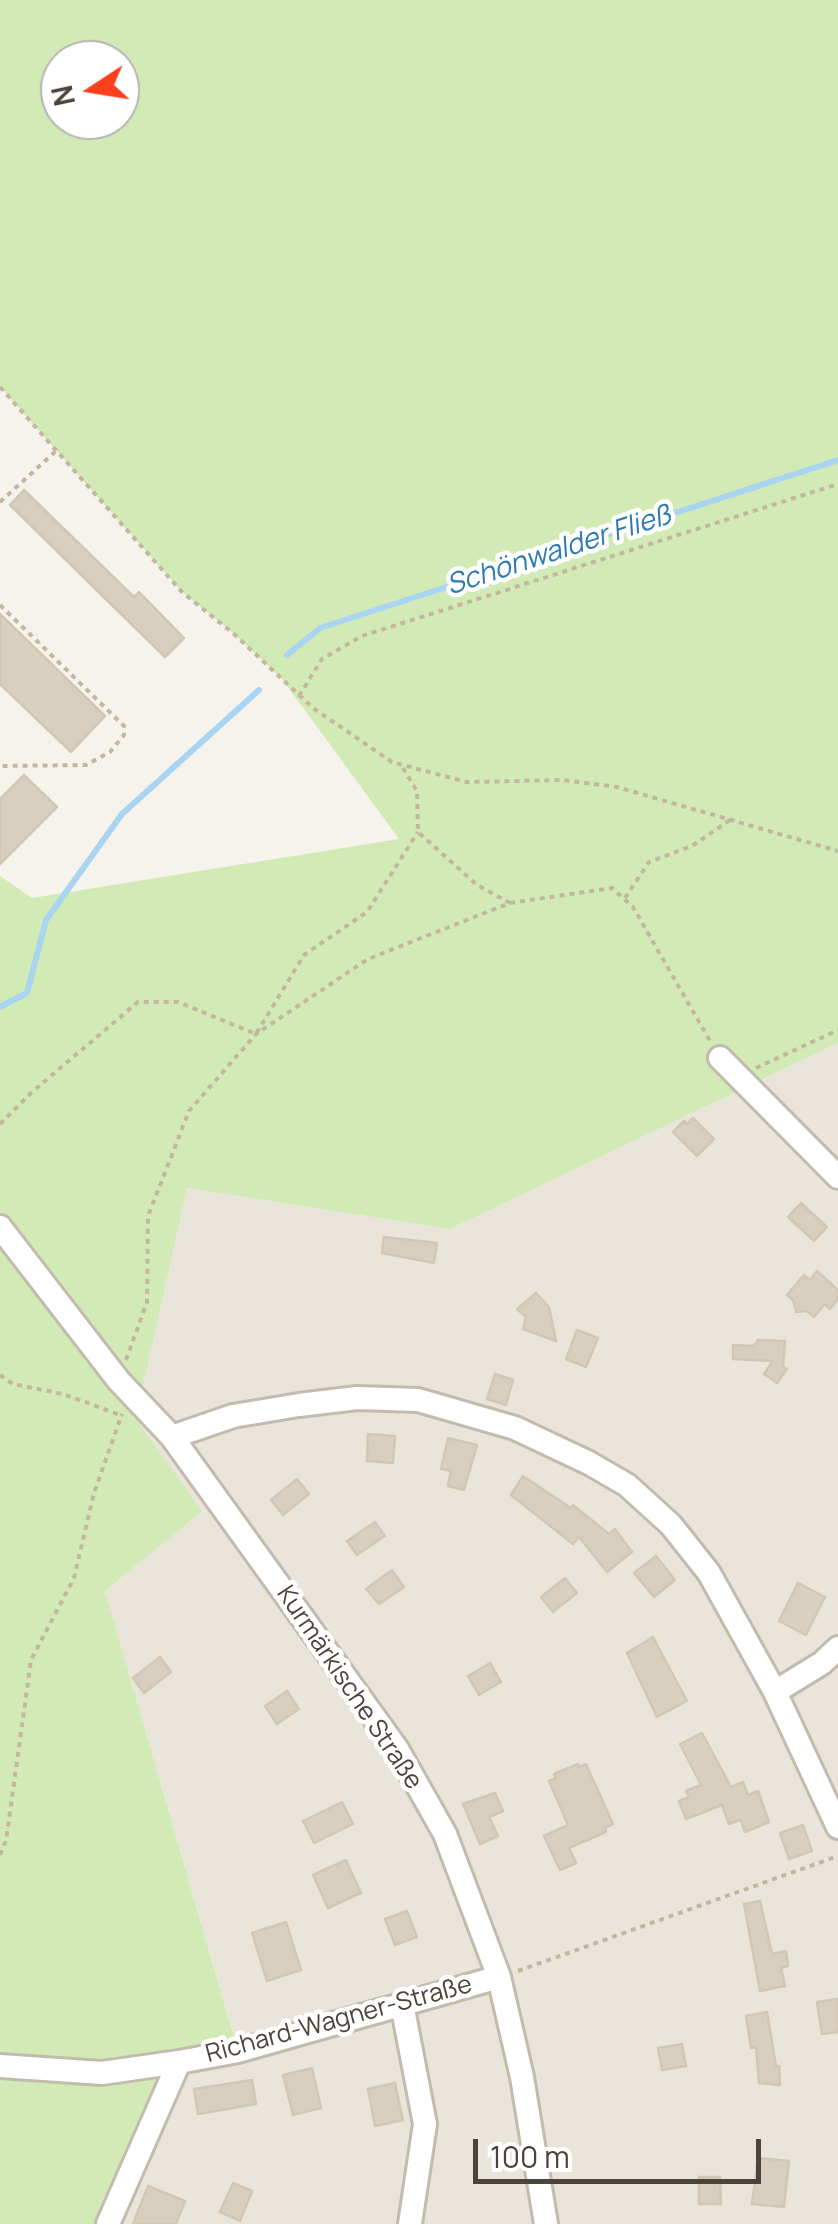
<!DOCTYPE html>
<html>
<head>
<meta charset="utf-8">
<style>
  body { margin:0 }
  #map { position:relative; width:838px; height:2224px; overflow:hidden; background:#f6f3ec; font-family:Manrope,sans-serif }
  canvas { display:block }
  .north { position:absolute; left:40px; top:40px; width:100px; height:100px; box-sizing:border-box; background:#fff; border:2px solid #b7b4b0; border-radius:50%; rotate:258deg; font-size:28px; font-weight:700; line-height:40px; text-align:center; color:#4b4439 }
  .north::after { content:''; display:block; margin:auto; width:35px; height:45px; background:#fc3f1d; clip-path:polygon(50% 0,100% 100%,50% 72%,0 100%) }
  .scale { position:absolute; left:473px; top:2139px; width:288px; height:45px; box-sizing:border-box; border:5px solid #4b4439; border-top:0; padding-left:12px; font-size:30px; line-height:35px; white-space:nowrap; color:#4b4439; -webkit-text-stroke:8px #fff; paint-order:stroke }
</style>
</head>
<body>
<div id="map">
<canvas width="838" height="2224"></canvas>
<div class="north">N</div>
<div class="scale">100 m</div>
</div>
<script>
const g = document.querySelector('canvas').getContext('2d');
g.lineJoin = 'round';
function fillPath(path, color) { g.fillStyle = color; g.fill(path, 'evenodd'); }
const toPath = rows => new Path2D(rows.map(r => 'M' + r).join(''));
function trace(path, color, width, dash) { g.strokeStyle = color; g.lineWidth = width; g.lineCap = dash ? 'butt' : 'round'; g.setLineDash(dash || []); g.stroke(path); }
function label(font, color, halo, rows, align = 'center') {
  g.font = font + ' Manrope,sans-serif'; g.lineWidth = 9; g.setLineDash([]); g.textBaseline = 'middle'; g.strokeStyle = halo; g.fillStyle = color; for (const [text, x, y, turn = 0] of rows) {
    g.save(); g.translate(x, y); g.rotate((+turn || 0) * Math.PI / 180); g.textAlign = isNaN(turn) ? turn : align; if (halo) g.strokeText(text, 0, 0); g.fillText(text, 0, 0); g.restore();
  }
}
fillPath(toPath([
  [838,1043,838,2224,0,2224,0,2066,238,2050,105,1591,201,1511,136,1419,187,1188,450,1229]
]), '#eae5da');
fillPath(toPath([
  [0,0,838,0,838,1043,450,1229,187,1188,136,1419,202,1511,105,1591,238,2051,179,2062,98,2224,0,2224,0,876,32,898,399,839,282,679,234,634,182,592,0,387],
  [60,60,120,60,120,120,60,120]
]), '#d2eab5');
trace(toPath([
  [287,655,320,628,838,460],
  [0,1007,27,993,46,920,122,814,259,690]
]), '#a9d4f2', 6);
const building = toPath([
  [24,490,134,597,139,592,184,638,165,657,10,505,24,490],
  [0,614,105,716,71,752,0,684,0,614],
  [24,775,57,807,0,864,0,799,24,775],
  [693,1118,714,1139,697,1156,673,1132,684,1121,687,1124,693,1118],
  [801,1203,827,1227,814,1241,788,1217,801,1203],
  [384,1237,437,1243,434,1263,382,1253,384,1237],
  [817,1271,838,1290,838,1299,830,1309,825,1304,814,1317,807,1311,796,1312,793,1300,787,1295,804,1275,810,1280,817,1271],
  [536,1293,549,1307,556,1341,523,1329,526,1317,517,1309,536,1293],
  [577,1330,598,1338,586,1367,566,1359,577,1330],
  [758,1340,785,1341,783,1367,787,1369,777,1383,764,1374,773,1361,733,1359,733,1345,754,1346,758,1340],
  [495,1374,513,1380,506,1405,487,1399,495,1374],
  [368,1434,395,1436,393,1463,367,1461,368,1434],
  [448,1438,477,1445,464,1490,448,1486,451,1471,441,1469,448,1438],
  [523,1476,571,1508,573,1505,609,1534,615,1529,632,1552,607,1572,579,1537,573,1544,511,1495,523,1476],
  [297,1479,309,1494,283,1515,271,1500,297,1479],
  [375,1522,385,1536,357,1555,347,1541,375,1522],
  [656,1556,675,1580,654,1597,634,1573,656,1556],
  [392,1570,404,1587,379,1604,366,1589,392,1570],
  [565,1578,577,1593,553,1612,541,1597,565,1578],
  [798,1583,825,1597,806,1635,779,1621,798,1583],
  [653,1637,687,1701,657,1717,627,1653,653,1637],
  [160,1657,171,1672,144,1693,133,1678,160,1657],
  [490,1663,501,1682,479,1695,468,1676,490,1663],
  [287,1691,299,1709,277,1724,265,1706,287,1691],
  [702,1733,731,1787,743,1782,748,1795,758,1791,769,1822,745,1832,741,1820,729,1824,722,1805,686,1819,679,1801,689,1797,686,1791,701,1785,680,1744,702,1733],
  [578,1764,579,1767,586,1764,613,1824,605,1828,606,1832,569,1848,576,1863,560,1870,544,1836,568,1825,549,1781,556,1778,554,1774,578,1764],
  [495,1793,503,1811,489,1817,498,1836,480,1844,463,1804,495,1793],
  [342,1802,353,1824,314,1843,303,1821,342,1802],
  [803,1825,812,1851,789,1859,780,1833,803,1825],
  [346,1860,361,1893,328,1908,313,1875,346,1860],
  [760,1901,772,1954,786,1951,788,1966,781,1968,785,1986,760,1991,744,1904,760,1901],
  [407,1911,417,1937,395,1945,385,1919,407,1911],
  [286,1922,301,1970,267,1981,252,1933,286,1922],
  [838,1999,838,2032,822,2034,817,2002,838,1999],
  [767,2012,776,2066,779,2066,780,2085,759,2083,756,2047,751,2048,746,2016,767,2012],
  [682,2044,686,2066,662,2070,658,2048,682,2044],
  [312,2068,321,2108,293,2115,283,2075,312,2068],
  [252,2080,256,2104,198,2114,194,2089,252,2080],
  [395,2083,403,2120,375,2126,368,2089,395,2083],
  [758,2158,789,2161,784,2207,752,2204,758,2158],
  [699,2177,720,2177,721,2204,699,2204,699,2177],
  [233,2183,252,2191,240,2221,220,2212,233,2183],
  [148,2186,185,2201,176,2224,133,2224,148,2186]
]);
fillPath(building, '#d8cfc1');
trace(building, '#d3c7b4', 2.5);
const street = toPath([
  [720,1058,838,1177],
  [0,1227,119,1381,172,1437,397,1749,445,1834,499,1977,522,2077,546,2224],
  [172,1437,233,1416,299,1405,357,1398,418,1400,515,1428,589,1463,627,1485,671,1525,709,1573,775,1692,838,1827],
  [775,1692,822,1663,838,1648],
  [402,2004,425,2124,410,2224],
  [0,2066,102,2073,179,2062,238,2051,499,1977],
  [108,2224,179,2062]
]);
trace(street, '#c2bbae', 28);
trace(toPath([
  [0,387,182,592,234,634,313,708,392,762,467,782,563,780,617,787,838,851],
  [0,502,57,450],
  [0,605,124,726,124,735,110,752,86,765,0,766],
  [299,696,322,659,362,636,838,484],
  [403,768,417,791,418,832,477,885,510,903],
  [625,898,649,862,692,846,730,820],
  [756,1068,838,1030],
  [0,1124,31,1093,138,1002,178,1002,256,1034,304,955,367,912,418,832],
  [126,1360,147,1302,148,1216,189,1111,256,1034,368,959,510,903,612,888,633,907,710,1041],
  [0,1375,13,1384,63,1394,123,1416],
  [0,1855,6,1841,31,1660,74,1578,94,1493,122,1414],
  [518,1971,838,1856]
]), '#c4b79f', 4, [5, 5]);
trace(street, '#fff', 22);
label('25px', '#4b4439', '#fff', [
  ["Kurmärkische Straße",349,1688,56],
  ["Richard-Wagner-Straße",339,2020,-15]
]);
label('italic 28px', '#2e7ab2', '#fff', [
  ["Schönwalder Fließ",559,551,-18]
]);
</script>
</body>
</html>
